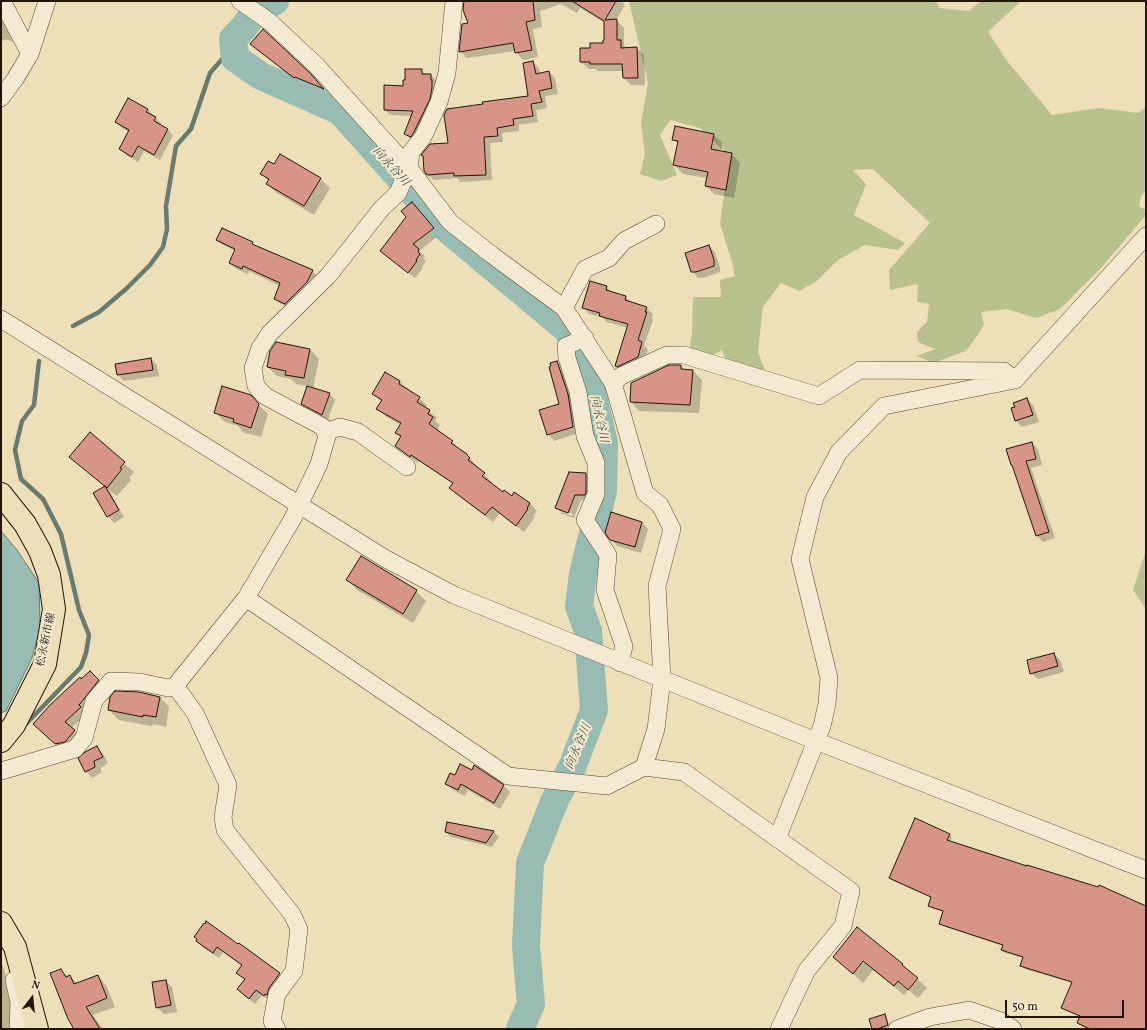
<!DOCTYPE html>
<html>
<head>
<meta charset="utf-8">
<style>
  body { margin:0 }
  #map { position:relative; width:1147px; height:1030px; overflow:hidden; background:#eddfb8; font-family:Vollkorn,serif }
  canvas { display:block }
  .frame { position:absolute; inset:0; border:2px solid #22160a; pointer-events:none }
  .north { position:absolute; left:12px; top:978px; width:40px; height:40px; -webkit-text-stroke:3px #f3ead1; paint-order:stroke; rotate:16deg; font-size:11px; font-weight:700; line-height:16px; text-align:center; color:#22160a }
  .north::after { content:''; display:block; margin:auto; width:14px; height:18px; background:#22160a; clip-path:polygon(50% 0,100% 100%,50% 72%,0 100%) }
  .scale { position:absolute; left:1005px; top:1000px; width:119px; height:18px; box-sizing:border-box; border:2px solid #22160a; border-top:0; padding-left:5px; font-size:12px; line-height:14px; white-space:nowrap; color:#22160a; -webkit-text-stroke:3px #f3ead1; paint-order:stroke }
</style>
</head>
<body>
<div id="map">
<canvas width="1147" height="1030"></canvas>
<div class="frame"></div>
<div class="north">N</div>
<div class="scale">50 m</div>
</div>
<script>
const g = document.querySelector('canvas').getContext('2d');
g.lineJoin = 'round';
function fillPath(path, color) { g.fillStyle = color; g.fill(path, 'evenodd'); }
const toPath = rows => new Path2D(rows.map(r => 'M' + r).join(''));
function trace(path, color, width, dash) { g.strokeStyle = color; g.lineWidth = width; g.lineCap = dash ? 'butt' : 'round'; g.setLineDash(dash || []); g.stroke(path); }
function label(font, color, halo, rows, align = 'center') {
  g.font = font + ' Vollkorn,"Noto Serif JP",serif'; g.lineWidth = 4; g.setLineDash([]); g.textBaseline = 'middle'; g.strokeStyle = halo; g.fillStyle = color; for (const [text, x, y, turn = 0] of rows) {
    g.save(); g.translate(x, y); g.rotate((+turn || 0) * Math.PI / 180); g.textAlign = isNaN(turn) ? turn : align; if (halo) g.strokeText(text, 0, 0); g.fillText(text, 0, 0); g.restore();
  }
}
fillPath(toPath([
  [629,1,936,1,939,8,969,11,981,1,1021,1,988,32,1007,61,1052,115,1099,108,1138,113,1146,107,1146,190,1141,196,1139,206,1146,210,1146,215,1101,268,1060,309,1036,318,1007,309,981,312,984,324,977,336,966,351,933,363,917,356,935,349,918,342,917,332,927,322,929,304,917,302,918,284,890,290,889,270,930,223,873,169,853,170,866,184,854,215,905,243,898,250,865,245,838,260,817,281,799,291,781,283,763,307,758,352,768,378,728,367,722,350,708,358,689,352,692,334,693,297,721,297,720,280,735,276,732,262,720,224,725,187,727,154,700,128,670,120,660,135,677,175,661,181,640,174,645,154,641,123,648,83],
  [1146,550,1146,609,1133,590]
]), '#b9c18e');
const water = toPath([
  [1,531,17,550,39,583,40,628,32,658,6,711,1,713,1,531]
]);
fillPath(water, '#99bcb2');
trace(water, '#697a6f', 1);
fillPath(toPath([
  [465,1,621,1,625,5,616,20,624,28,624,45,628,49,637,48,644,55,645,85,631,85,624,78,624,71,598,71,596,69,589,69,581,62,591,49,604,44,605,41,605,23,580,8,577,13,561,4,540,11,542,27,533,29,538,57,523,60,515,51,467,58,460,51,469,24],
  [1,15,16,43,5,39,5,41,1,39],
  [252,44,315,80,327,92,301,82,300,83],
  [533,62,539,68,540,74,549,72,555,78,558,94,545,96,547,108,536,110,538,122,519,125,519,131,502,133,503,142,490,143,492,180,461,182,457,178,434,180,427,174,449,144,529,97],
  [421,70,426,75,431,75,436,80,437,86,416,141,410,139,405,133,412,116,390,115,385,110,404,87],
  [148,109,153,115,153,116,161,123,160,126,167,129,173,135,160,160,144,151,138,162,126,155,120,149,129,132,122,128,116,122],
  [676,127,714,135,722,143,721,152,732,154,740,163,734,198,714,194,706,186,707,178,683,174,674,165,678,144,673,139],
  [274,165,320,179,330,188,314,215,277,193,267,184,269,181,261,174],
  [412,203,439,235,419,251,425,256,423,258,426,261,422,267,423,268,415,278,381,251,408,217],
  [217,240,252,243,257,248,312,271,318,277,292,309,281,304,275,298,280,286,249,271,248,274,236,269,230,263,235,251,223,245],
  [708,246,715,252,720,267,720,272,703,278,698,278,692,271],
  [606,287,613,293,626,297,632,303,646,308,653,314,652,318,653,320,644,346,648,349,644,364,622,372,616,366,628,328,607,322,602,317,589,314,583,307],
  [310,349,319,359,313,389,329,394,335,399,328,420,308,409,302,404,308,386,296,384,291,379,277,376,268,367],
  [151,359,157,365,159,376,124,381,118,375,116,364],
  [557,362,563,368,579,433,554,441,548,434,560,404],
  [681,366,685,370,693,371,702,380,699,413,639,411,631,402],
  [385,374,400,382,427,405,425,408,437,418,435,421,440,425,437,430,452,441,459,449,467,455,477,466,476,467,491,481,490,483,503,493,512,498,515,494,530,503,537,511,533,516,535,517,524,532,500,513,493,522,458,495,451,488,453,484,419,461,418,463,404,453,396,446,401,437,397,433,401,425,385,416,378,408,382,402,373,394],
  [250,396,268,414,261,437,243,432,238,426,225,422,215,412],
  [1027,399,1033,405,1039,422,1022,427,1016,421,1012,409,1016,407],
  [90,434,134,472,129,478,131,480,117,496,109,490,124,517,114,523,108,516,105,487,71,457],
  [1032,443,1038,449,1042,465,1031,468,1055,538,1043,542,1037,536,1014,467,1012,465],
  [586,474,591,480,590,501,581,500,574,518,562,514,557,508],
  [562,510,573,514,572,516,562,512],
  [642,522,648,529,641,553,617,546,611,539],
  [348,580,416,591,426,601,413,623,357,590],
  [1054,654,1060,660,1064,672,1038,679,1031,673],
  [97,678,104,687,87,714,71,728,81,737,63,750,34,724],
  [160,697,169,707,166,727,153,724,152,726,119,720,109,710],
  [97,747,103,754,108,763,101,768,101,773,92,778,86,771],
  [451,774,504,786,510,792,500,809,468,790,465,796,453,790,447,784],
  [448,823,494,832,499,837,492,847,451,837,446,832],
  [949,834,952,837,950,842,1146,907,1146,1029,1088,1029,1081,1026,1078,1023,1081,1017,1065,1010,1062,1007,1073,983,1024,969,1021,966,1023,958,1005,953,1002,950,1003,946,943,926,940,923,944,912,932,908,929,906,932,898,893,881,890,878],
  [195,937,279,974,285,979,270,1001,262,995,255,1004,238,989,246,980,237,973,242,966,223,952,219,958,202,947,197,941,198,940],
  [835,957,902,965,927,988,918,998,908,990,904,995,873,970,863,983],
  [1,959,9,987,15,1029,1,1029],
  [61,970,68,977,70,976,78,984,98,976,106,985,115,1007,93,1015,103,1029,76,1029],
  [166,981,172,987,177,1012,164,1014,157,1007],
  [884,1015,887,1018,890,1028,887,1029,873,1029]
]), '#0003');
trace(toPath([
  [73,326,99,312,126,289,150,265,163,247,167,229,166,206,176,146,191,129,210,73,223,58,233,39],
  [26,724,81,667,86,653,89,635,79,610,61,534,43,499,21,479,15,450,22,421,34,405,39,361]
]), '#697a6f', 4.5);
trace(toPath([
  [275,1,254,14,244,27,233,39,235,58,261,76,340,111,441,224,568,330,591,388,604,443,603,491,583,574,579,606,588,631,594,710,573,765,554,802,530,863,526,946,531,1004,520,1029]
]), '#99bcb2', 28);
const building = toPath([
  [464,1,533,1,535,20,526,22,532,50,515,53,513,43,459,52,462,24,468,23,463,10,464,1],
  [572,1,616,1,605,20,617,19,617,40,621,40,621,48,637,47,638,78,623,78,622,64,590,64,590,62,580,62,580,48,590,48,590,43,603,43,603,40,604,40,604,21,572,1],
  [263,29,310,73,324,89,295,77,294,78,250,44,263,29],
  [533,61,536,74,549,71,552,88,539,91,542,102,531,104,533,116,513,119,514,125,497,128,498,136,484,137,486,175,454,176,454,173,427,175,424,171,423,156,421,155,430,144,448,143,444,115,447,109,483,104,482,102,528,96,523,63,533,61],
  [405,69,422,69,422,74,431,74,431,80,432,80,432,88,430,99,414,132,411,137,404,134,413,111,384,110,384,85,403,86,403,80,405,80,405,69],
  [128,98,148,109,146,112,156,117,154,121,168,129,154,155,138,146,132,157,119,149,129,130,115,122,128,98],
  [675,126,714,134,711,149,732,153,726,190,705,186,708,172,673,165,678,141,672,140,675,126],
  [280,154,321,178,304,206,266,184,269,179,260,174,268,161,274,164,280,154],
  [412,202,434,228,413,244,419,249,418,252,420,254,416,260,417,261,408,273,380,251,406,217,401,211,412,202],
  [222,228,253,242,252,244,313,270,307,282,285,304,274,299,280,283,243,266,242,269,229,263,235,249,216,240,222,228],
  [709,245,714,260,714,266,696,272,691,272,685,253,709,245],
  [590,281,607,286,606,290,626,296,625,300,647,307,645,312,647,312,638,340,642,342,638,357,617,367,615,366,628,324,599,316,600,313,582,308,590,281],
  [276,342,310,349,304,378,285,375,286,371,267,367,270,351,276,342],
  [151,358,153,370,117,375,115,364,151,358],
  [557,361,568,394,573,427,547,435,539,410,559,404,549,367,551,366,550,363,557,361],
  [669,365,681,365,681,369,693,370,690,405,630,402,631,383,669,365],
  [385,372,400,381,399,384,420,397,417,402,430,410,428,414,433,417,429,424,453,441,451,443,467,454,467,455,470,458,468,460,485,473,482,476,503,492,504,490,512,496,514,492,530,503,527,508,528,509,516,526,492,507,485,515,449,488,453,483,411,455,410,457,395,446,401,436,395,433,401,423,376,409,382,400,372,394,385,372],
  [222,386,251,395,259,404,251,428,233,422,234,419,214,413,222,386],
  [307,386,330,393,322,415,301,404,307,386],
  [1027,398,1033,415,1015,421,1011,408,1015,407,1013,403,1027,398],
  [90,432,125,462,120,468,122,469,107,488,69,457,90,432],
  [1032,442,1036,459,1026,461,1049,532,1036,536,1012,465,1011,465,1006,449,1032,442],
  [569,472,586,473,586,492,585,495,575,495,568,513,555,508,569,472],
  [105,486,119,510,107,517,93,493,105,486],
  [611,512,642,522,635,547,610,540,605,533,611,512],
  [361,556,417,590,403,614,346,580,361,556],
  [1054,653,1058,666,1030,674,1027,660,1054,653],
  [90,671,99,680,79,705,81,707,65,722,75,730,65,742,55,744,33,724,50,705,80,677,81,679,90,671],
  [115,691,139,692,160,697,156,717,143,715,143,717,108,710,110,697,115,691],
  [97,746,103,757,94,761,95,767,85,772,78,758,85,752,97,746],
  [460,764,472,770,474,765,504,785,494,803,461,784,458,790,445,784,450,773,455,775,460,764],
  [915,818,950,834,947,840,1027,866,1027,865,1098,887,1099,885,1146,906,1146,1029,1090,1029,1077,1023,1080,1016,1061,1008,1072,982,1020,966,1023,957,1001,950,1003,945,939,924,943,911,928,906,931,897,889,878,915,818],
  [447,822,494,831,486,843,445,832,447,822],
  [206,921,238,944,239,943,280,973,269,988,267,995,265,994,264,996,256,990,249,999,237,989,245,979,236,973,242,965,217,947,213,953,196,941,197,939,194,937,204,923,205,924,206,921],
  [857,927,903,964,902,965,918,978,908,990,898,981,894,986,863,961,853,974,833,957,857,927],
  [61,969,66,977,70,975,74,984,98,975,107,998,86,1007,100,1029,74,1029,68,1019,50,973,61,969],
  [166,980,171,1005,156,1008,152,982,166,980],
  [885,1014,888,1025,877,1029,872,1029,869,1019,885,1014]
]);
fillPath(building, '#d79588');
trace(building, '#22160a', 1);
const minor = toPath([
  [2,1,30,54],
  [240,1,270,22,317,66,409,168,450,222,492,255,564,308,613,383,645,493,660,505,672,529,657,586,662,679,656,729,644,767],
  [1,98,15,79,30,54,47,1],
  [564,308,585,269,609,258,624,241,656,224],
  [1,319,386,559,454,595,816,741,1146,870],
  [585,338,566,346,567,358,578,392,585,436,596,463,596,494,585,520,608,555,605,590,624,646,620,663],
  [613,383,621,376,667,355,684,355,819,396,860,370,1004,371,1015,380],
  [326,432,340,427,358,432,407,467],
  [246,598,508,776,607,786,644,767,684,772,851,891,843,926,807,970,779,1029],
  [175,686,195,713,228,785,223,817,225,830,292,914,299,929,294,971,277,994,272,1021,277,1029],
  [1,771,75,749,84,738,94,701,111,681,140,682,168,688,175,686,246,598,293,518,319,464,327,436,323,427,265,396,256,386,253,368,260,348,270,333,329,275,382,208,398,193,409,168,411,152,423,137,439,102,447,73,454,1],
  [777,839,822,726,827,704,829,678,800,559,815,497,839,452,884,406,1015,380,1146,236],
  [14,980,19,1002,18,1029],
  [897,1029,930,1017,969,1010,1001,1021,1013,1029]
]);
const major = toPath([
  [1,494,25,524,40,551,49,575,54,609,45,664,14,725,1,741],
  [1,923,15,947,37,1029]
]);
trace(minor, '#554836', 18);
trace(major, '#22160a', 24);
trace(minor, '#f3ead1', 17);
trace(major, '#eddfb8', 22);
label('11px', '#22160a', '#f3ead1', [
  ["松永新市線",47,640,-78]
]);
label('italic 12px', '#4c5045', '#f3ead1', [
  ["向永谷川",390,167,48],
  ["向永谷川",598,419,78],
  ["向永谷川",579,747,-67]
]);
</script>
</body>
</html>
